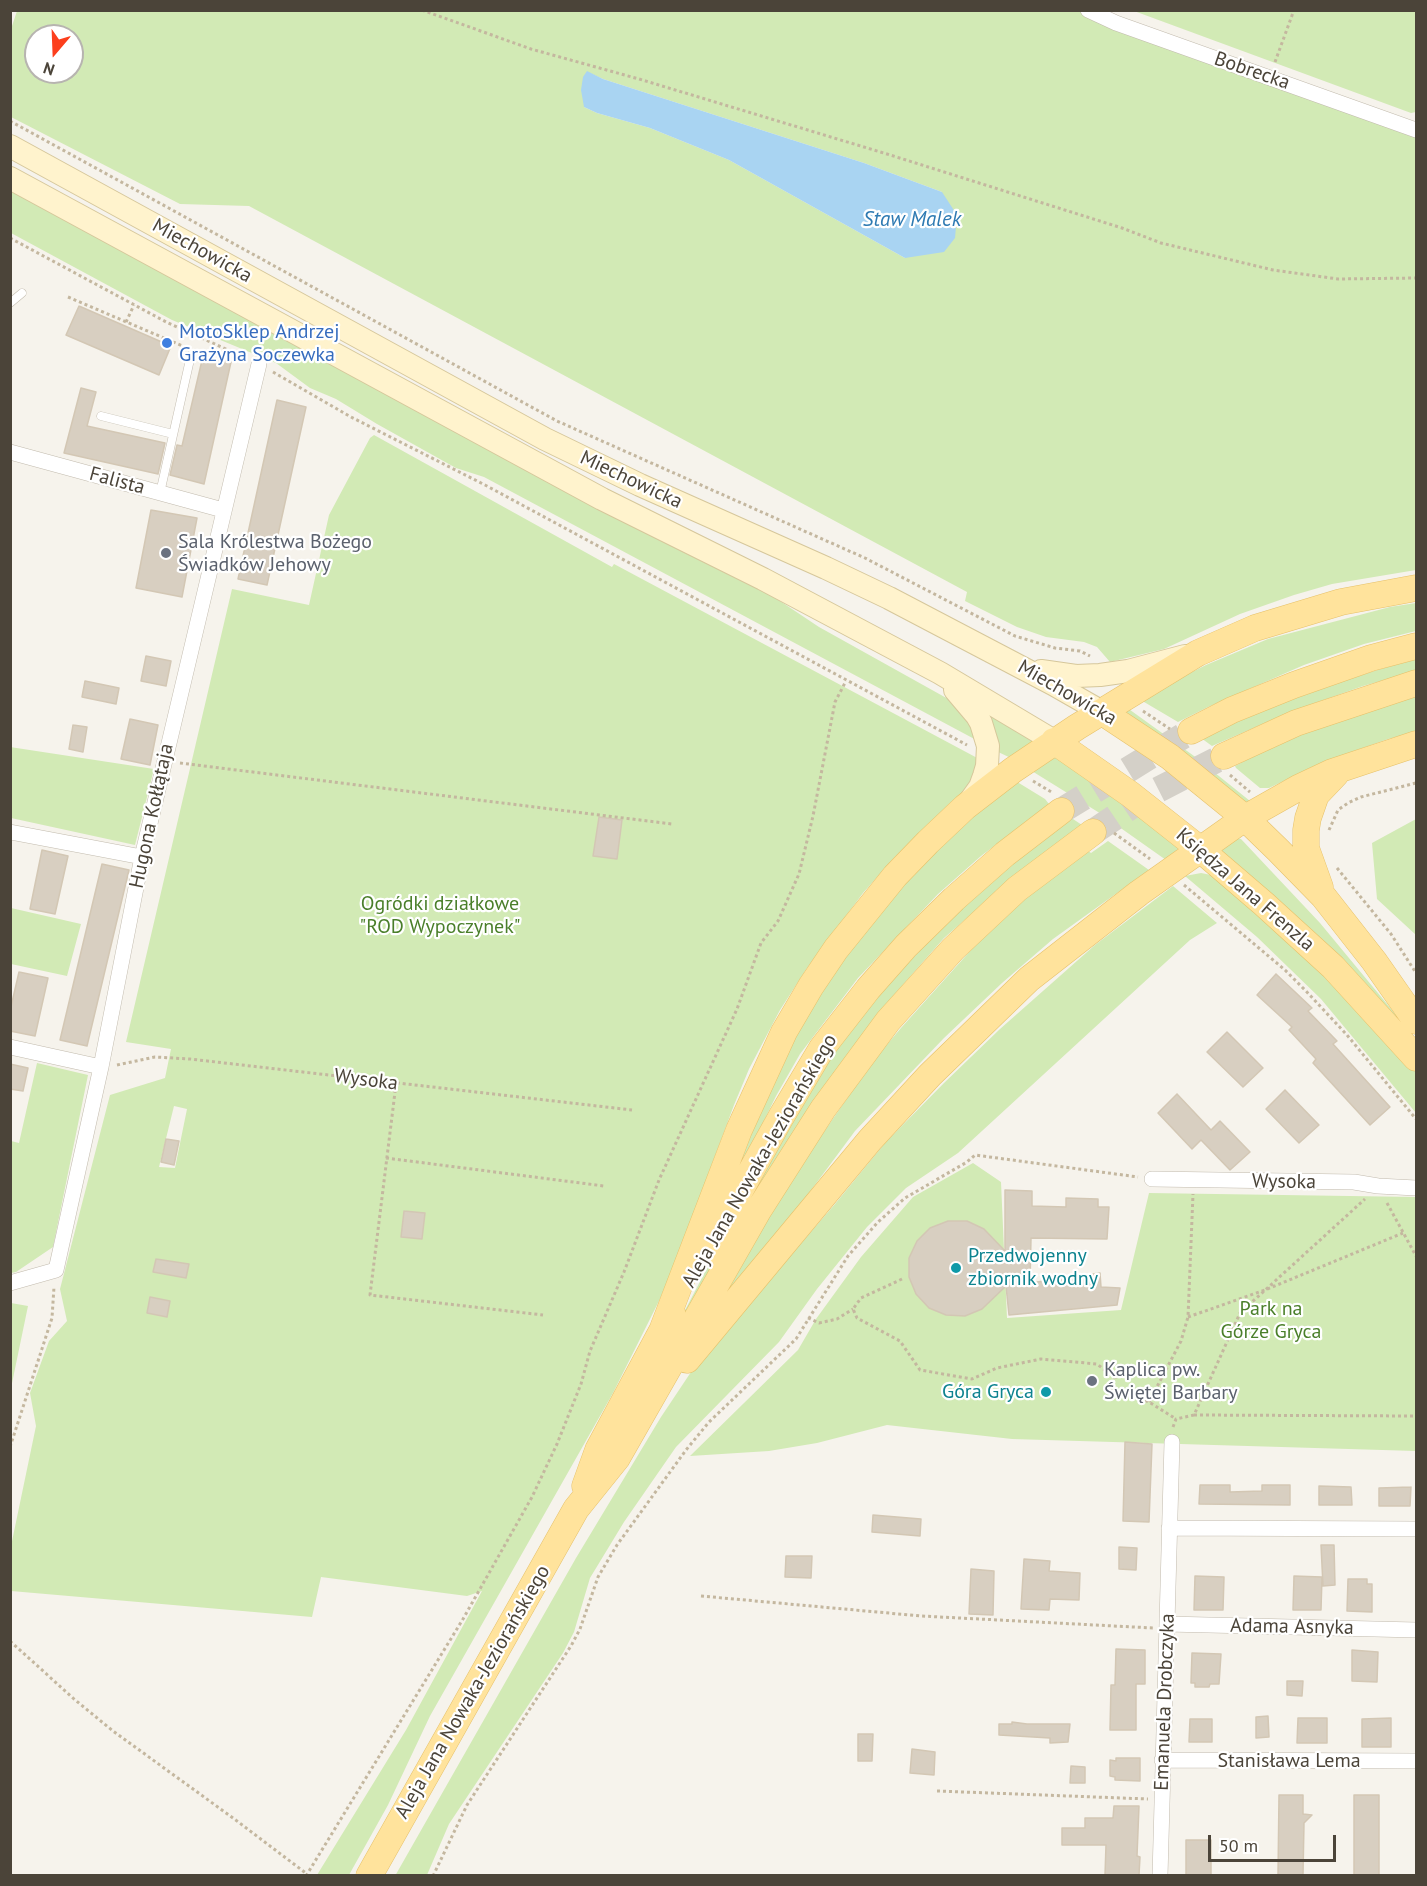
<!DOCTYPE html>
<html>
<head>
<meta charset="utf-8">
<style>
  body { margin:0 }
  #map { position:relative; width:1427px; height:1886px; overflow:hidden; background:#f6f3ec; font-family:"PT Sans",sans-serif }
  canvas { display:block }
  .frame { position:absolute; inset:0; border:12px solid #4b4439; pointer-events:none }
  .north { position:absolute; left:24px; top:24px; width:60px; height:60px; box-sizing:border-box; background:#fff; border:2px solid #b7b4b0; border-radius:50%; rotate:199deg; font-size:16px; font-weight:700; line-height:24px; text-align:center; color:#4b4439 }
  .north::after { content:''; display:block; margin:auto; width:21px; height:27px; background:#fc3f1d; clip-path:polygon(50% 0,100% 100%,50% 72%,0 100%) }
  .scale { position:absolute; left:1208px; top:1835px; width:128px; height:27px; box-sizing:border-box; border:3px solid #4b4439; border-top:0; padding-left:8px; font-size:18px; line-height:21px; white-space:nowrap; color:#4b4439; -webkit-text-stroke:4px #fff; paint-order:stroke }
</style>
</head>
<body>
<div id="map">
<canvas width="1427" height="1886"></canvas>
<div class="frame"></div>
<div class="north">N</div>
<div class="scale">50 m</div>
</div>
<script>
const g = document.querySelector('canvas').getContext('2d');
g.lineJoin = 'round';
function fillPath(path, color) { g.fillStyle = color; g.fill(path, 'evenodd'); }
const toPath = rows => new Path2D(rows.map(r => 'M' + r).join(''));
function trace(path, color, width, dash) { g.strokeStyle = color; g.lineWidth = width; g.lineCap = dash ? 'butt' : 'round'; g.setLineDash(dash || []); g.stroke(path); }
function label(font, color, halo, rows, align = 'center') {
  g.font = font + ' "PT Sans",sans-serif'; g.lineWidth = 4.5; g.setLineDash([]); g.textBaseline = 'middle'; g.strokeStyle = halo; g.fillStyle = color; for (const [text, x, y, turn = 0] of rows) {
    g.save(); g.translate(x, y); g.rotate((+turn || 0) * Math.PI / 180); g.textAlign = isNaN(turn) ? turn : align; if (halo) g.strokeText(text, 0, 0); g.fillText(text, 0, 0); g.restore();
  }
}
fillPath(toPath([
  [17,11,1082,11,1416,132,1416,570,1332,584,1294,595,1240,614,1164,649,1110,662,1097,647,1084,642,1046,637,1017,627,965,601,967,592,249,206,180,204,11,117,11,29],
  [36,36,72,36,72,72,36,72],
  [587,72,603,79,864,163,942,192,905,258,729,160,650,128,597,113,584,107],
  [1134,11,1416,11,1416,112,1411,113],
  [10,187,765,591,819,627,950,700,962,709,980,742,484,477,456,468,377,424,336,399,310,388,276,363,172,320,11,233],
  [374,435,612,567,614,564,981,760,976,782,950,803,894,858,863,893,807,968,780,1010,749,1069,734,1105,674,1266,659,1301,613,1393,430,1716,388,1805,349,1875,317,1875,406,1730,482,1591,467,1596,321,1577,312,1617,11,1591,11,1546,36,1426,30,1393,49,1341,67,1321,60,1289,110,1095,165,1078,171,1049,126,1042,232,589,309,605,329,515,370,438],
  [174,1106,187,1109,175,1168,159,1167],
  [1416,603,1416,631,1364,644,1304,665,1208,707,1178,722,1139,699,1206,665,1268,639,1390,607],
  [1416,658,1416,671,1363,686,1290,712,1212,746,1201,738,1267,708,1320,688],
  [1416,694,1416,732,1388,739,1323,762,1269,788,1260,788,1236,768,1235,766,1256,755,1257,751,1330,723],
  [1126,707,1194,756,1250,801,1246,803,1122,712],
  [984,712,1035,742,1015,760,994,750],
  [10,747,154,769,135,845,11,818],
  [1059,755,1180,847,1166,860,1098,812,1027,768],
  [1014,780,1045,799,1049,804,981,856,938,894,858,978,800,1054,776,1096,746,1158,728,1184,770,1077,849,945,942,840],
  [1070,817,1085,827,1008,882,944,938,878,1013,814,1101,781,1151,685,1316,682,1316,761,1165,839,1046,880,993,960,908],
  [1416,819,1416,935,1377,899,1372,843],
  [1236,838,1241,839,1320,923,1416,1039,1416,1045,1219,849],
  [1108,841,1149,870,1053,939,1002,983,944,1038,855,1131,800,1205,713,1311,711,1305,812,1149,873,1061,901,1028,980,940,1022,900,1087,850,1091,853],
  [1201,873,1211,875,1277,926,1402,1056,1416,1072,1416,1113,1321,999,1257,937,1185,876],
  [1173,886,1217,923,1190,940,958,1153,906,1188,867,1227,817,1289,779,1342,676,1447,624,1522,590,1578,574,1632,563,1653,449,1824,427,1875,395,1876,576,1558,661,1417,695,1366,835,1204,885,1143,944,1083,1000,1029,1095,945],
  [11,908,81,924,67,976,11,964],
  [37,1063,88,1075,53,1247,16,1272,11,1273,11,1141,19,1143],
  [973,1163,1001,1182,1007,1318,1121,1310,1149,1193,1416,1197,1416,1451,1012,1439,887,1425,817,1443,769,1451,690,1456,798,1350,816,1319,861,1257,913,1197],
  [11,1303,28,1306,11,1388,10,1303]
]), '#d2eab5');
fillPath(toPath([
  [587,71,603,79,864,163,942,192,957,215,955,238,944,252,905,258,729,160,650,128,597,113,584,107,581,90,583,77]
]), '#a9d4f2');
const building = toPath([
  [79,306,171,346,159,375,66,335,79,306],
  [203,356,231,362,204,484,170,475,177,445,182,446,203,356],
  [81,388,96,392,87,426,165,443,158,474,64,453,81,388],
  [277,400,306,407,267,585,238,579,277,400],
  [151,510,197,518,182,597,136,588,151,510],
  [146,656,171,661,166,686,141,681,146,656],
  [85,681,119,688,116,704,82,697,85,681],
  [130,719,158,725,150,765,121,759,130,719],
  [73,725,87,727,83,752,69,749,73,725],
  [599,817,622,820,617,859,593,856,599,817],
  [42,850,68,856,55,914,30,909,42,850],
  [102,864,129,870,87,1046,60,1040,102,864],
  [19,972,48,978,35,1036,10,1031,10,1011,19,972],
  [1276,974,1312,1008,1308,1011,1337,1041,1333,1044,1390,1107,1370,1125,1313,1063,1316,1059,1289,1030,1292,1027,1257,995,1276,974],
  [1227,1032,1263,1068,1243,1087,1207,1052,1227,1032],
  [10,1064,28,1068,23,1091,10,1089,10,1064],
  [1285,1090,1319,1125,1299,1143,1266,1109,1285,1090],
  [1177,1094,1211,1130,1220,1121,1250,1152,1230,1170,1201,1140,1192,1149,1158,1113,1177,1094],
  [166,1139,179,1141,174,1165,161,1162,166,1139],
  [1005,1190,1032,1191,1032,1206,1066,1207,1066,1198,1098,1199,1098,1207,1109,1207,1107,1239,1031,1238,1030,1283,1100,1273,1101,1287,1120,1288,1117,1305,1009,1315,1006,1286,982,1309,965,1316,946,1315,929,1308,916,1294,909,1277,909,1258,917,1241,930,1228,948,1221,967,1221,984,1229,1005,1251,1005,1190],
  [404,1211,425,1213,422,1239,401,1237,404,1211],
  [156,1259,189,1264,186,1278,153,1272,156,1259],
  [150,1297,170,1301,167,1317,147,1313,150,1297],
  [1125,1442,1152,1444,1149,1522,1123,1521,1125,1442],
  [1200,1485,1230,1485,1230,1492,1262,1491,1262,1485,1290,1485,1290,1505,1199,1504,1200,1485],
  [1319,1486,1351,1487,1352,1505,1319,1505,1319,1486],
  [1411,1487,1410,1506,1379,1506,1379,1488,1411,1487],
  [873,1515,921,1519,920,1536,872,1532,873,1515],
  [1321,1545,1334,1545,1335,1585,1323,1586,1321,1545],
  [1119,1547,1137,1548,1136,1570,1119,1569,1119,1547],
  [786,1556,812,1556,811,1578,785,1577,786,1556],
  [1024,1559,1050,1561,1049,1571,1080,1573,1079,1600,1050,1599,1049,1610,1021,1609,1024,1559],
  [971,1569,994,1571,993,1615,969,1614,971,1569],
  [1195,1576,1224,1577,1223,1610,1194,1610,1195,1576],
  [1294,1576,1322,1577,1321,1610,1293,1610,1294,1576],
  [1348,1579,1367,1579,1367,1584,1372,1584,1372,1612,1347,1611,1348,1579],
  [1116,1649,1145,1650,1145,1684,1136,1684,1136,1730,1110,1730,1111,1685,1115,1685,1116,1649],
  [1352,1650,1378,1652,1377,1682,1352,1681,1352,1650],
  [1192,1653,1221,1654,1219,1684,1210,1684,1209,1687,1195,1687,1195,1683,1191,1683,1192,1653],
  [1287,1681,1303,1681,1302,1696,1287,1695,1287,1681],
  [1268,1716,1269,1737,1256,1738,1256,1717,1268,1716],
  [1298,1718,1327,1718,1327,1743,1297,1743,1298,1718],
  [1391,1718,1391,1747,1362,1747,1362,1719,1391,1718],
  [1190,1719,1212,1719,1212,1742,1189,1742,1190,1719],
  [1012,1722,1027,1724,1070,1724,1068,1742,1050,1743,1050,1738,999,1735,999,1724,1012,1724,1012,1722],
  [858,1734,873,1734,872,1761,858,1761,858,1734],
  [912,1749,935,1752,934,1775,910,1773,912,1749],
  [1116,1758,1140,1758,1140,1781,1115,1780,1115,1777,1110,1776,1110,1760,1116,1761,1116,1758],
  [1071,1766,1085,1767,1085,1783,1070,1783,1071,1766],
  [1279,1795,1303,1795,1303,1814,1312,1815,1304,1823,1303,1875,1278,1875,1279,1795],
  [1354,1795,1379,1795,1379,1875,1354,1875,1354,1795],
  [1114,1806,1139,1806,1137,1856,1140,1857,1139,1875,1105,1875,1106,1845,1062,1845,1062,1828,1085,1828,1085,1818,1113,1818,1114,1806],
  [1186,1840,1211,1840,1211,1875,1186,1875,1186,1840]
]);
fillPath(building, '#d8cfc1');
trace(building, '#d3c7b4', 1.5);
trace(toPath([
  [1061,811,1191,731],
  [1093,832,1148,795,1224,756]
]), '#d4d0c8', 26, [26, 13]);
const lane = toPath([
  [10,303,22,293],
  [101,416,173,434],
  [160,493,191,355]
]);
const street = toPath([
  [1088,10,1116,23,1416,130],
  [10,452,223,510],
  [10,832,142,857],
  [10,1047,101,1067],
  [1152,1179,1354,1182,1378,1186,1416,1188],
  [10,1283,56,1270,101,1067,142,857,259,364],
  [1169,1528,1416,1529],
  [1167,1624,1416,1630],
  [1162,1760,1416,1761],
  [1160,1876,1172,1442]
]);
const secondary = toPath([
  [10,146,545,439,640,485,826,568,889,598,1053,684,1102,712],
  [10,178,602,499,763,579,940,673,1054,741],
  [1041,671,1076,676,1100,675,1128,671,1185,656],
  [955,690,977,716,981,723,988,746,987,766,984,776,980,787,970,801]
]);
const primary = toPath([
  [1102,712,1170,757,1245,818,1278,850,1323,896,1374,961,1416,1021],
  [1191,731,1232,710,1294,685,1371,658,1416,646],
  [1054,741,1130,794,1201,850,1264,904,1333,967,1416,1058],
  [1224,756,1296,723,1416,683],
  [1320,887,1306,848,1306,830,1308,818,1316,795,1336,774],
  [706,1252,781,1117,822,1048,868,989,906,946,954,899,1005,854,1061,811],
  [663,1328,739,1130,784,1032,811,986,836,949,895,876,928,842,965,807,1013,770,1077,727,1198,653,1255,628,1341,602,1416,588],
  [687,1360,870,1140,930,1075,1029,979,1139,893,1245,818,1298,788,1332,772,1416,744],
  [585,1486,598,1450,672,1312],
  [369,1876,576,1509,617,1458,758,1211,823,1109,888,1021,953,949,1017,889,1093,832]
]);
trace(lane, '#c2bbae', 9);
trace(street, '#c2bbae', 16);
trace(secondary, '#d6c79b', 24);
trace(primary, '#e6c16a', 27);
trace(toPath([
  [422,10,531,49,639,79,887,154,1122,228,1161,243,1273,270,1338,279,1416,278],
  [1275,62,1294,10],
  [10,121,557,421,865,558,1015,636,1055,648,1080,651,1090,656],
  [10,238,168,323,246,358],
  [68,297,185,347],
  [126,322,134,305],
  [273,372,351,417,485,485,967,745],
  [1143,711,1170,729],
  [180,763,672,824],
  [1230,775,1250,792],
  [1033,781,1053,793],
  [1329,830,1338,810,1348,803,1361,797,1416,783],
  [1114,833,1150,859],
  [1337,868,1391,934,1416,973],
  [1184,885,1285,970,1306,991,1347,1035,1416,1119],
  [117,1065,155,1057,190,1059,632,1110],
  [396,1084,370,1295,543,1315],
  [386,1158,604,1186],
  [1387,1203,1416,1256],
  [902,1279,861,1298,853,1309,857,1318,900,1341,920,1370,972,1379,997,1368,1041,1359,1097,1364,1115,1378,1108,1388,1149,1402,1176,1419],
  [1188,1317,1265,1290,1403,1233],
  [808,1318,819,1323,837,1319,853,1309],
  [1149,1402,1181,1341,1188,1317,1193,1194],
  [1194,1415,1416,1416],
  [1173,1427,1176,1419,1194,1415,1240,1313,1365,1199],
  [10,1447,52,1318,54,1287],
  [701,1596,921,1616,1153,1628],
  [10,1641,74,1699,113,1731,233,1818,307,1874],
  [937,1791,1148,1799],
  [306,1876,463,1619,532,1497,557,1444,581,1384,590,1351,624,1272,659,1180,737,1009,761,943,778,921,799,874,813,816,835,702,846,681],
  [433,1876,467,1805,571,1646,580,1629,598,1577,617,1545,686,1450,709,1422,796,1339,848,1256,878,1222,905,1198,967,1162,975,1155,1138,1177]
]), '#c4b79f', 3, [3, 3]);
trace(lane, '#fff', 8);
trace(street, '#fff', 15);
trace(secondary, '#fff3cd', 22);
trace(primary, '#ffe39c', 26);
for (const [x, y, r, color] of [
  [167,343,6,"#3f7fe0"],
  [166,553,6,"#6b7280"],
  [956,1268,6,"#0f9aa8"],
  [1092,1381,6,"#6b7280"],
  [1046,1392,6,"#0f9aa8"]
]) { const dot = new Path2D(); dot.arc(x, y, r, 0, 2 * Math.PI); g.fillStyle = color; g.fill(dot); trace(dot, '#fff', 2); }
label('20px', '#4b4439', '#fff', [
  ["Bobrecka",1252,71,19],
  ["Miechowicka",202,251,29],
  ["Miechowicka",631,480,25],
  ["Falista",117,481,15],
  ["Miechowicka",1067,693,30],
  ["Hugona Kołłątaja",152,816,-78],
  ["Księdza Jana Frenzla",1245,890,41],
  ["Wysoka",366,1080,7],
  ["Aleja Jana Nowaka-Jeziorańskiego",760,1161,-60],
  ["Wysoka",1284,1182,1],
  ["Adama Asnyka",1292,1627,1],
  ["Aleja Jana Nowaka-Jeziorańskiego",473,1692,-60],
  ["Emanuela Drobczyka",1165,1702,-88],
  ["Stanisława Lema",1289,1761]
]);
label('20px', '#366cbe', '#fff', [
  ["MotoSklep Andrzej",179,332],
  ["Grażyna Soczewka",179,355]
], 'left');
label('20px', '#5b616d', '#fff', [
  ["Sala Królestwa Bożego",178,542],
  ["Świadków Jehowy",178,565],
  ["Kaplica pw.",1104,1370],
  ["Świętej Barbary",1104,1393]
], 'left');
label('20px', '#4a7f2a', '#fff', [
  ["Ogródki działkowe",440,904],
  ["\"ROD Wypoczynek\"",440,927],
  ["Park na",1271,1309],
  ["Górze Gryca",1271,1332]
]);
label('20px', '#0d838f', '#fff', [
  ["Przedwojenny",968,1256],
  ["zbiornik wodny",968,1279],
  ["Góra Gryca",1034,1392,"right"]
], 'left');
label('italic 21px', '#2e7ab2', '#fff', [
  ["Staw Malek",912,220]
]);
</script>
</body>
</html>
